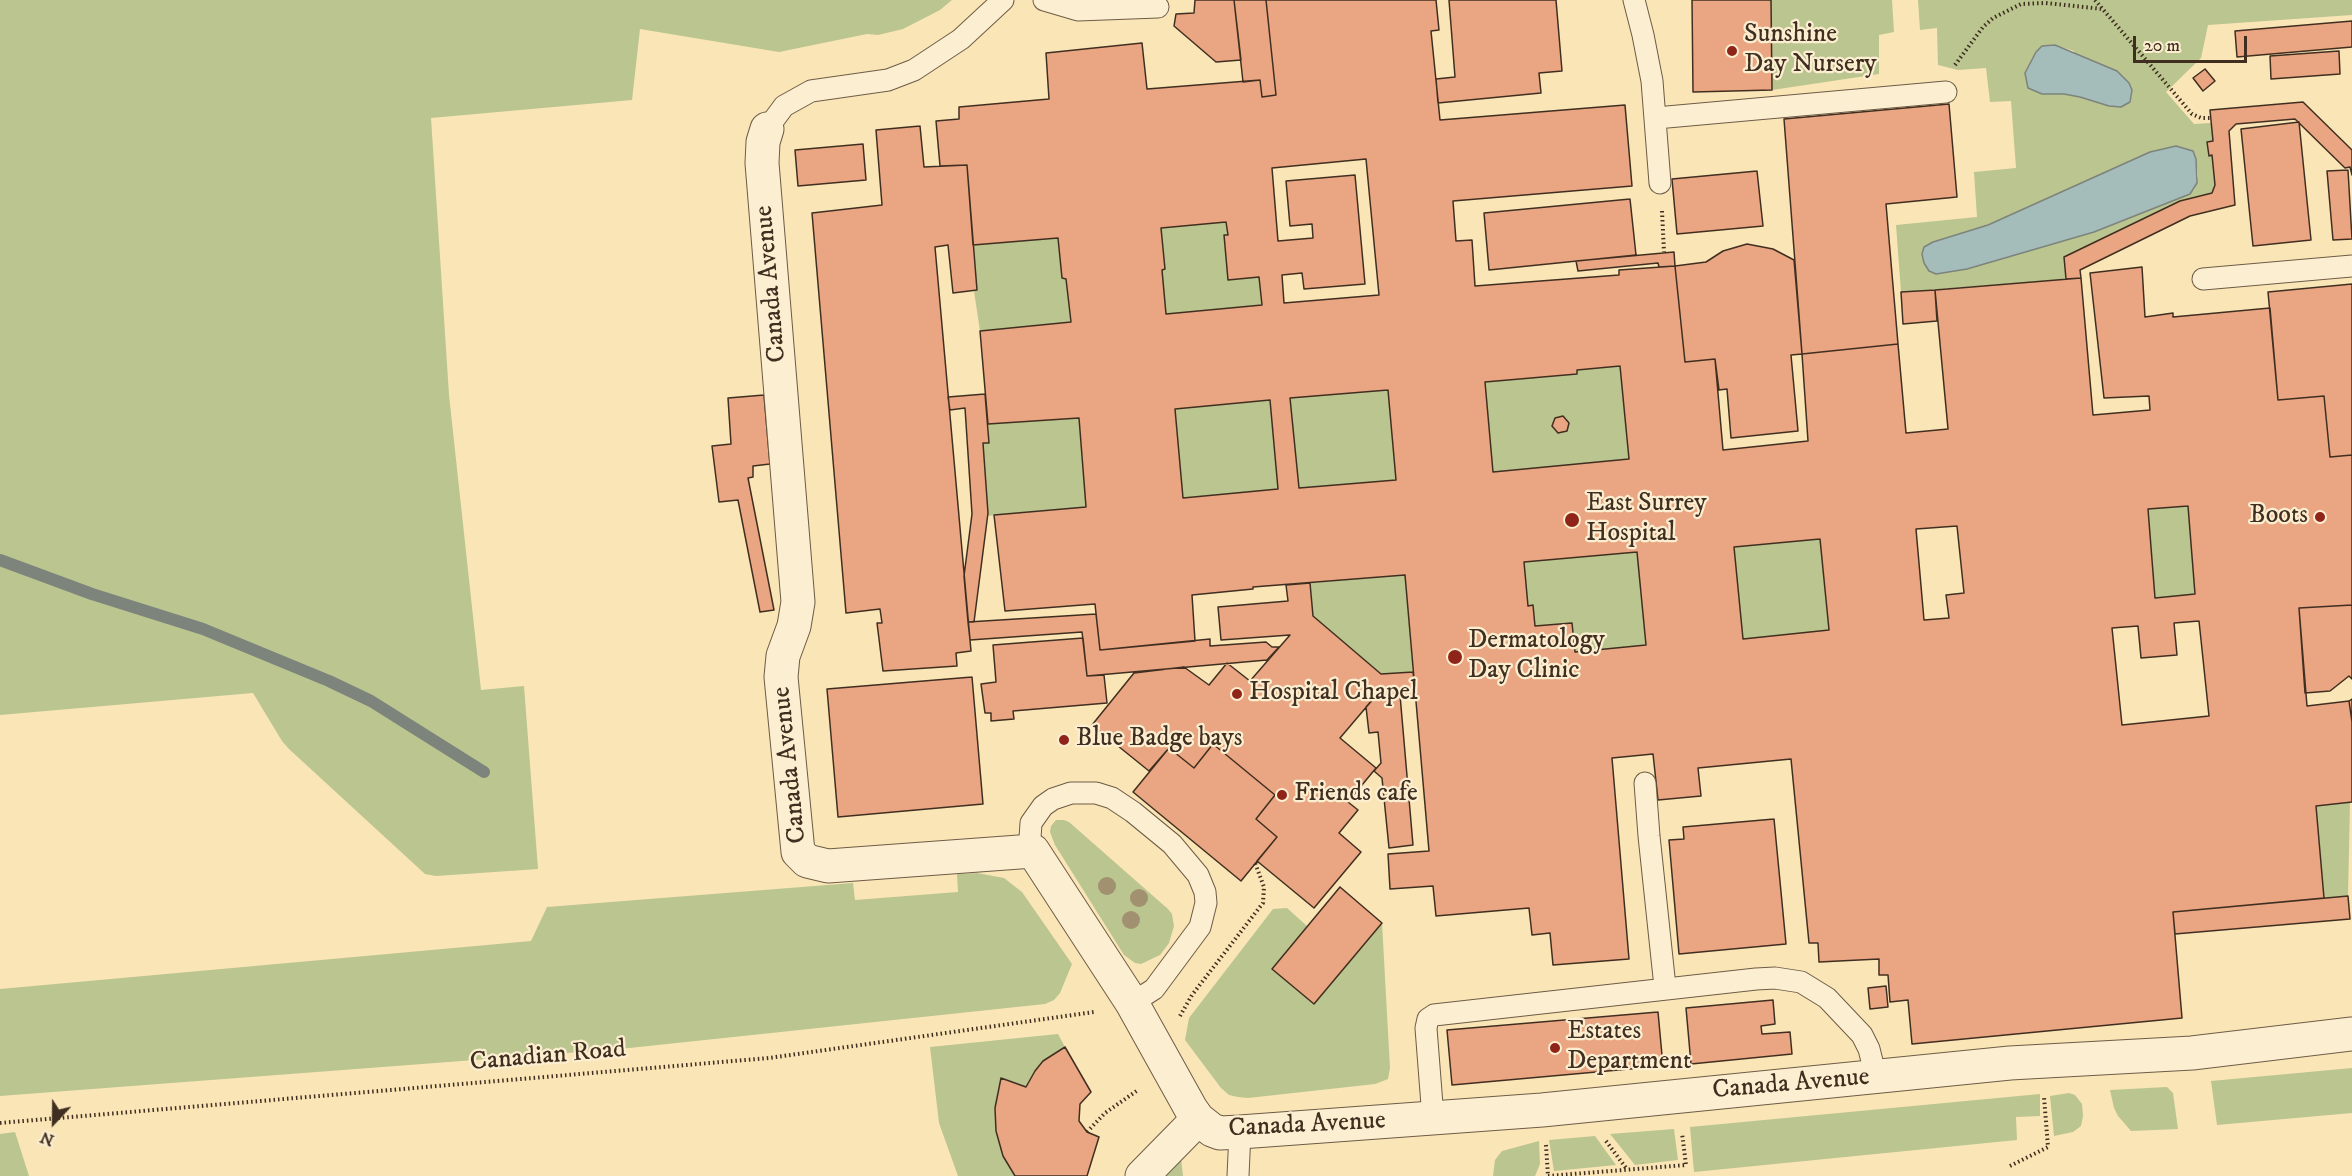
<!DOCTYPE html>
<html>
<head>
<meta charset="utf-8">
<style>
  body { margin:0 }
  #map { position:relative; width:2352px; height:1176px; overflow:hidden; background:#fae5b7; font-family:"IM FELL DW Pica",serif }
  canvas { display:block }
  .north { position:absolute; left:24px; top:1092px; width:60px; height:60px; -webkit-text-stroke:4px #fceed0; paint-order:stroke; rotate:202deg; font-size:16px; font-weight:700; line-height:24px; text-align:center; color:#402f20 }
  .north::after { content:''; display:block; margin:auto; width:21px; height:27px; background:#402f20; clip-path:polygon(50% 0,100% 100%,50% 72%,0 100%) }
  .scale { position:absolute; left:2133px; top:36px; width:114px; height:27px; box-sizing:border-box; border:3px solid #402f20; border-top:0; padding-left:8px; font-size:18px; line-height:21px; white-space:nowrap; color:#402f20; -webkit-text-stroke:4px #fceed0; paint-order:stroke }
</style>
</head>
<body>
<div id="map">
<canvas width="2352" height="1176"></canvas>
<div class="north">N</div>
<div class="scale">20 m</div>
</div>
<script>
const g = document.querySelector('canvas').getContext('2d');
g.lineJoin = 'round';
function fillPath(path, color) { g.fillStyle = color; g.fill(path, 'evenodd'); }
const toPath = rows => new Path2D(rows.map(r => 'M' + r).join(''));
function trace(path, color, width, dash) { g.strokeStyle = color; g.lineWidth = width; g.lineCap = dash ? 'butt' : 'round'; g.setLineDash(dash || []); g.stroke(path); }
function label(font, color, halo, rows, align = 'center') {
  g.font = font + ' "IM FELL DW Pica",serif'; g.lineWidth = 4.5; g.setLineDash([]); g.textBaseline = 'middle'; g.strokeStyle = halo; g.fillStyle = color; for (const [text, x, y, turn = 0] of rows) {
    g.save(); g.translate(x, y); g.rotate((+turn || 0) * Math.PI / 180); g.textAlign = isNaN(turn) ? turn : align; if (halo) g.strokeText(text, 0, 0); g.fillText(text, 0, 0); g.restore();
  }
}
fillPath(toPath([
  [0,0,952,0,940,10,903,29,878,35,867,34,779,52,640,29,632,100,431,118,449,395,481,690,524,686,538,869,436,876,425,874,289,749,282,741,253,693,0,715],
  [1771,0,1892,0,1894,32,1879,35,1879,74,1772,90],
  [1918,0,2352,0,2352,15,2208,25,2201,58,2166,92,2194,124,2211,123,2230,201,2193,208,2081,270,2081,278,1901,292,1896,225,1977,217,1974,172,2016,168,2011,101,1990,102,1986,68,1958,70,1938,65,1937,28,1920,30],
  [2055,45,2074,51,2080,97,2064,94,2042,94],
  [2176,146,2196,159,2198,176,2194,190,2094,232,1967,269,1933,242,1988,225,2150,152],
  [1226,222,1228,235,1224,235,1228,280,1259,277,1262,305,1166,314,1162,270,1165,268,1161,228],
  [1058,238,1062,278,1066,279,1071,322,980,331,974,291,977,290,973,245],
  [1620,366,1629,459,1493,472,1485,382,1577,374,1577,370],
  [1388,390,1396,480,1299,488,1290,398],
  [1270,400,1278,489,1183,498,1175,409],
  [1079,418,1086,507,987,516,983,443,989,442,988,424],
  [2188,506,2195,594,2155,598,2148,509],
  [1820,539,1829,630,1743,639,1734,547],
  [1637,552,1646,645,1575,652,1572,623,1535,626,1533,605,1528,606,1524,562],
  [1405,575,1413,672,1381,674,1313,616,1310,583],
  [2350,802,2348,896,2324,898,2316,806],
  [1056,820,1064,820,1069,822,1168,909,1172,914,1174,926,1169,943,1160,955,1141,964,1135,963,1124,955,1055,845,1050,832,1051,826],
  [977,873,1004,878,1022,892,1072,964,1060,993,1054,1000,1045,1004,620,1049,0,1096,0,989,531,941,547,907,853,883,855,900,958,892,957,874],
  [1287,908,1307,926,1382,923,1390,1068,1388,1079,1375,1084,1248,1098,1238,1097,1229,1095,1221,1088,1185,1040,1189,1018,1273,909],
  [1058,1034,1065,1047,1043,1061,1035,1071,1026,1087,1002,1078,999,1085,995,1108,996,1131,1003,1156,1015,1176,958,1176,939,1123,930,1047],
  [2352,1068,2352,1113,2217,1125,2211,1081],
  [2167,1087,2173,1093,2178,1129,2131,1131,2118,1116,2114,1108,2110,1090],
  [2069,1093,2075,1095,2082,1104,2083,1116,2081,1126,2073,1132,2054,1136,2050,1096],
  [2040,1094,2040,1116,2016,1117,2017,1140,1694,1172,1690,1127],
  [1674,1129,1678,1160,1635,1165,1610,1134],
  [15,1132,29,1176,0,1176,0,1134],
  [1595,1136,1616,1165,1554,1171,1549,1140],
  [1539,1141,1540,1164,1535,1176,1493,1176,1495,1160,1502,1151],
  [1181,1158,1183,1176,1162,1176]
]), '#bbc590');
const water = toPath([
  [2055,45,2117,71,2129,83,2132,90,2130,102,2121,107,2109,106,2080,97,2064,94,2042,94,2028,88,2025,73,2036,52,2042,46,2055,45],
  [2176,146,2193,151,2196,159,2197,183,2190,194,2094,232,1967,269,1936,274,1929,271,1924,263,1922,254,1924,247,1933,242,1988,225,2150,152,2176,146]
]);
fillPath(water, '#a4bcba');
trace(water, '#7c847c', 1.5);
trace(toPath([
  [0,560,92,594,203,629,329,681,371,701,484,772]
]), '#7c847c', 12);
const building = toPath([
  [1195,0,1234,0,1241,60,1216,62,1174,26,1176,14,1194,13,1195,0],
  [1234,0,1266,0,1276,95,1262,97,1260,80,1243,82,1234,0],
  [1266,0,1436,0,1439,30,1431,31,1440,120,1625,105,1632,186,1453,201,1456,241,1472,240,1475,286,1619,275,1619,270,1675,266,1685,362,1715,359,1723,450,1808,441,1802,354,1898,344,1906,433,1948,429,1935,290,2081,278,2093,415,2150,410,2149,396,2104,398,2090,273,2142,267,2145,317,2173,313,2173,317,2270,308,2278,400,2324,396,2330,457,2352,455,2352,605,2299,608,2307,706,2349,701,2352,722,2352,802,2316,806,2324,898,2173,912,2182,1018,1912,1044,1908,1000,1890,1002,1888,975,1879,975,1879,959,1819,962,1818,943,1809,943,1791,759,1698,768,1701,796,1658,800,1653,754,1612,758,1629,959,1553,965,1550,933,1532,935,1529,908,1436,916,1433,886,1390,889,1388,854,1429,851,1405,575,1253,587,1253,589,1192,595,1195,641,1100,650,1095,604,1005,611,994,515,1086,507,1079,418,988,424,980,331,1071,322,1066,279,1062,278,1058,238,973,245,967,165,940,166,936,121,959,119,959,107,1049,99,1046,53,1142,43,1147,89,1260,80,1262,97,1276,95,1266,0],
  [1366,159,1379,295,1284,303,1282,275,1302,273,1304,289,1365,284,1355,175,1286,181,1290,226,1312,224,1313,238,1278,241,1272,168,1366,159],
  [1226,222,1228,235,1224,235,1228,280,1259,277,1262,305,1166,314,1162,270,1165,269,1161,228,1226,222],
  [1620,366,1629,459,1493,472,1485,382,1577,374,1577,370,1620,366],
  [1388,390,1396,480,1299,488,1290,398,1388,390],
  [1270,400,1278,489,1183,498,1175,409,1270,400],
  [2188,506,2195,594,2155,598,2148,509,2188,506],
  [1957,526,1964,593,1946,595,1949,618,1924,620,1916,529,1957,526],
  [1820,539,1829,630,1743,639,1734,547,1820,539],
  [1637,552,1646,645,1575,652,1572,623,1535,626,1533,605,1528,606,1524,562,1637,552],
  [2199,621,2209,716,2122,725,2112,628,2138,626,2141,658,2177,655,2174,623,2199,621],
  [1449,0,1556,0,1562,71,1539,73,1541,93,1438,103,1436,79,1455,77,1449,0],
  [1692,0,1771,0,1772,90,1693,92,1692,0],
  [2352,21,2352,47,2237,57,2235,31,2352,21],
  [2339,51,2340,74,2271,79,2270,56,2339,51],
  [2205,69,2215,81,2203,91,2193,78,2205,69],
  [2303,102,2352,150,2352,175,2350,167,2345,168,2295,119,2236,124,2229,131,2235,205,2190,216,2080,270,2081,278,2066,279,2064,257,2180,201,2212,193,2215,185,2212,155,2209,156,2207,142,2213,141,2210,110,2303,102],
  [1949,104,1957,197,1886,204,1898,344,1802,354,1784,119,1949,104],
  [2299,122,2311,240,2253,246,2241,129,2299,122],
  [920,126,924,167,967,165,977,290,953,293,948,245,935,247,971,651,956,653,957,666,883,671,877,623,882,623,880,609,846,613,812,213,882,205,876,130,920,126],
  [863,144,866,180,798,186,795,150,863,144],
  [2348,170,2352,239,2333,240,2327,171,2348,170],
  [1757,171,1763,226,1677,234,1672,179,1757,171],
  [1630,199,1636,255,1489,270,1484,213,1630,199],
  [1747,244,1773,249,1794,260,1802,354,1791,355,1798,431,1731,438,1727,389,1719,390,1715,359,1685,362,1675,266,1706,262,1723,251,1747,244],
  [1674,252,1675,266,1659,267,1658,263,1578,271,1576,261,1674,252],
  [2352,284,2352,455,2330,457,2324,396,2278,400,2268,292,2352,284],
  [1935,290,1937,321,1903,324,1901,292,1935,290],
  [985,394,989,443,983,443,988,513,974,622,968,622,964,576,972,514,965,408,950,410,948,397,985,394],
  [764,395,770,464,753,466,753,477,748,478,774,610,760,612,738,500,719,502,712,446,731,444,728,398,764,395],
  [1563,416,1569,423,1567,431,1558,433,1552,426,1555,418,1563,416],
  [1310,583,1313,616,1381,674,1413,672,1416,695,1374,698,1340,738,1376,768,1348,802,1358,810,1339,833,1361,852,1314,908,1257,861,1277,837,1256,819,1275,795,1213,744,1194,768,1169,748,1149,771,1092,725,1134,673,1184,667,1209,685,1227,663,1250,681,1290,635,1221,640,1218,607,1288,601,1286,585,1310,583],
  [2352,605,2352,679,2349,676,2330,691,2305,693,2299,608,2352,605],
  [1096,614,1100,650,1210,639,1210,646,1266,642,1272,647,1279,647,1267,660,1087,676,1082,632,970,640,968,622,1096,614],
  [1083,638,1087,676,1104,675,1107,703,1013,711,1014,719,991,721,991,713,985,713,981,684,996,682,993,645,1083,638],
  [972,677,983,804,838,817,827,689,972,677],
  [1400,695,1413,845,1389,848,1382,778,1374,771,1381,763,1378,732,1369,733,1366,707,1374,698,1400,695],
  [2352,699,2352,722,2349,701,2352,699],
  [1213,744,1275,795,1256,819,1277,837,1241,881,1133,792,1169,748,1194,768,1213,744],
  [1774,819,1786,944,1679,954,1669,840,1684,839,1683,827,1774,819],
  [1340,887,1382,923,1314,1004,1272,969,1340,887],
  [2348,896,2350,919,2175,934,2173,912,2348,896],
  [1886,986,1888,1007,1870,1009,1868,988,1886,986],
  [1773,1000,1775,1024,1761,1026,1762,1034,1790,1032,1792,1054,1691,1064,1686,1008,1773,1000],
  [1658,1012,1663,1066,1452,1085,1447,1030,1658,1012],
  [1065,1047,1091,1092,1080,1104,1079,1121,1087,1132,1099,1137,1087,1176,1015,1176,1003,1156,996,1131,995,1108,1001,1078,1026,1087,1035,1071,1043,1061,1065,1047]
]);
fillPath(building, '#eaa582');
trace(building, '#402f20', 1.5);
const lane = toPath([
  [1044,0,1078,10,1158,7],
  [1634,0,1643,35,1652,81,1660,183],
  [1656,118,1946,92],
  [767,129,784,106,811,91,888,80,914,70,961,39,1003,0],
  [2203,279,2352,266],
  [1645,783,1649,836,1665,987],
  [1033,851,1030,838,1031,823,1043,806,1053,799,1071,793,1096,793,1112,798,1133,812,1172,844,1198,875,1205,892,1206,903,1200,927,1154,989,1132,1003],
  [1433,1118,1426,1028,1428,1019,1434,1015,1756,979,1775,978,1801,982,1827,998,1862,1035,1869,1049,1876,1077],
  [1238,1176,1240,1132]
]);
const street = toPath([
  [767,129,763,142,762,163,798,602,794,626,783,656,781,677,798,852,807,861,828,866,1033,851,1132,1003,1191,1109,1198,1119,1212,1130,1220,1133,1240,1132,1542,1110,2010,1063,2192,1053,2352,1034],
  [1142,1176,1198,1119]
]);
trace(lane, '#6e5c46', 23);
trace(street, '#6e5c46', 35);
trace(toPath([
  [2095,0,2192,114,2201,118,2211,118],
  [1955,65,1983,27,1993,18,2021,4,2046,3,2103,9],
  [1662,211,1664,252],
  [1180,1016,1192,995,1263,903,1264,887,1255,863],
  [0,1123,769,1058,1094,1012],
  [1087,1132,1105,1113,1138,1090],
  [1606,1141,1626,1168],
  [1546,1145,1548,1176],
  [2010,1166,2048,1147,2044,1097],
  [1548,1176,1686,1165,1682,1133]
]), '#402f20', 4, [1.5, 3]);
trace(lane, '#fceed0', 21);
trace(street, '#fceed0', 33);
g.fillStyle = '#a19170';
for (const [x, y] of [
  [1107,886],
  [1139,898],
  [1131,920]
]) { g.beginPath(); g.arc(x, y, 9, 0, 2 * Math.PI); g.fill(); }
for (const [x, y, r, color] of [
  [1732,51,6,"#8f2418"],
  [2320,517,6,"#8f2418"],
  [1572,520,8,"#8f2418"],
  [1455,657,8,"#8f2418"],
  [1237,694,6,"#8f2418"],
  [1064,740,6,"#8f2418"],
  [1282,795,6,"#8f2418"],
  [1555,1048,6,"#8f2418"]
]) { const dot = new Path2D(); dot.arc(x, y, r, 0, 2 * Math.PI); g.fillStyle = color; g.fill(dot); trace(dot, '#fceed0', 2); }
label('26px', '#402f20', '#fceed0', [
  ["Sunshine",1744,36],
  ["Day Nursery",1744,66],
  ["East Surrey",1586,505],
  ["Hospital",1586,535],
  ["Boots",2308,517,"right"],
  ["Dermatology",1468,642],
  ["Day Clinic",1468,672],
  ["Hospital Chapel",1249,694],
  ["Blue Badge bays",1076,740],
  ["Friends cafe",1294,795],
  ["Estates",1567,1033],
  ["Department",1567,1063]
], 'left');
label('26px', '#402f20', '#fceed0', [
  ["Canada Avenue",772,284,-95],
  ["Canada Avenue",791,765,-96],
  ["Canadian Road",548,1057,-5],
  ["Canada Avenue",1791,1085,-5],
  ["Canada Avenue",1307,1126,-3]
]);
</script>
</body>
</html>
